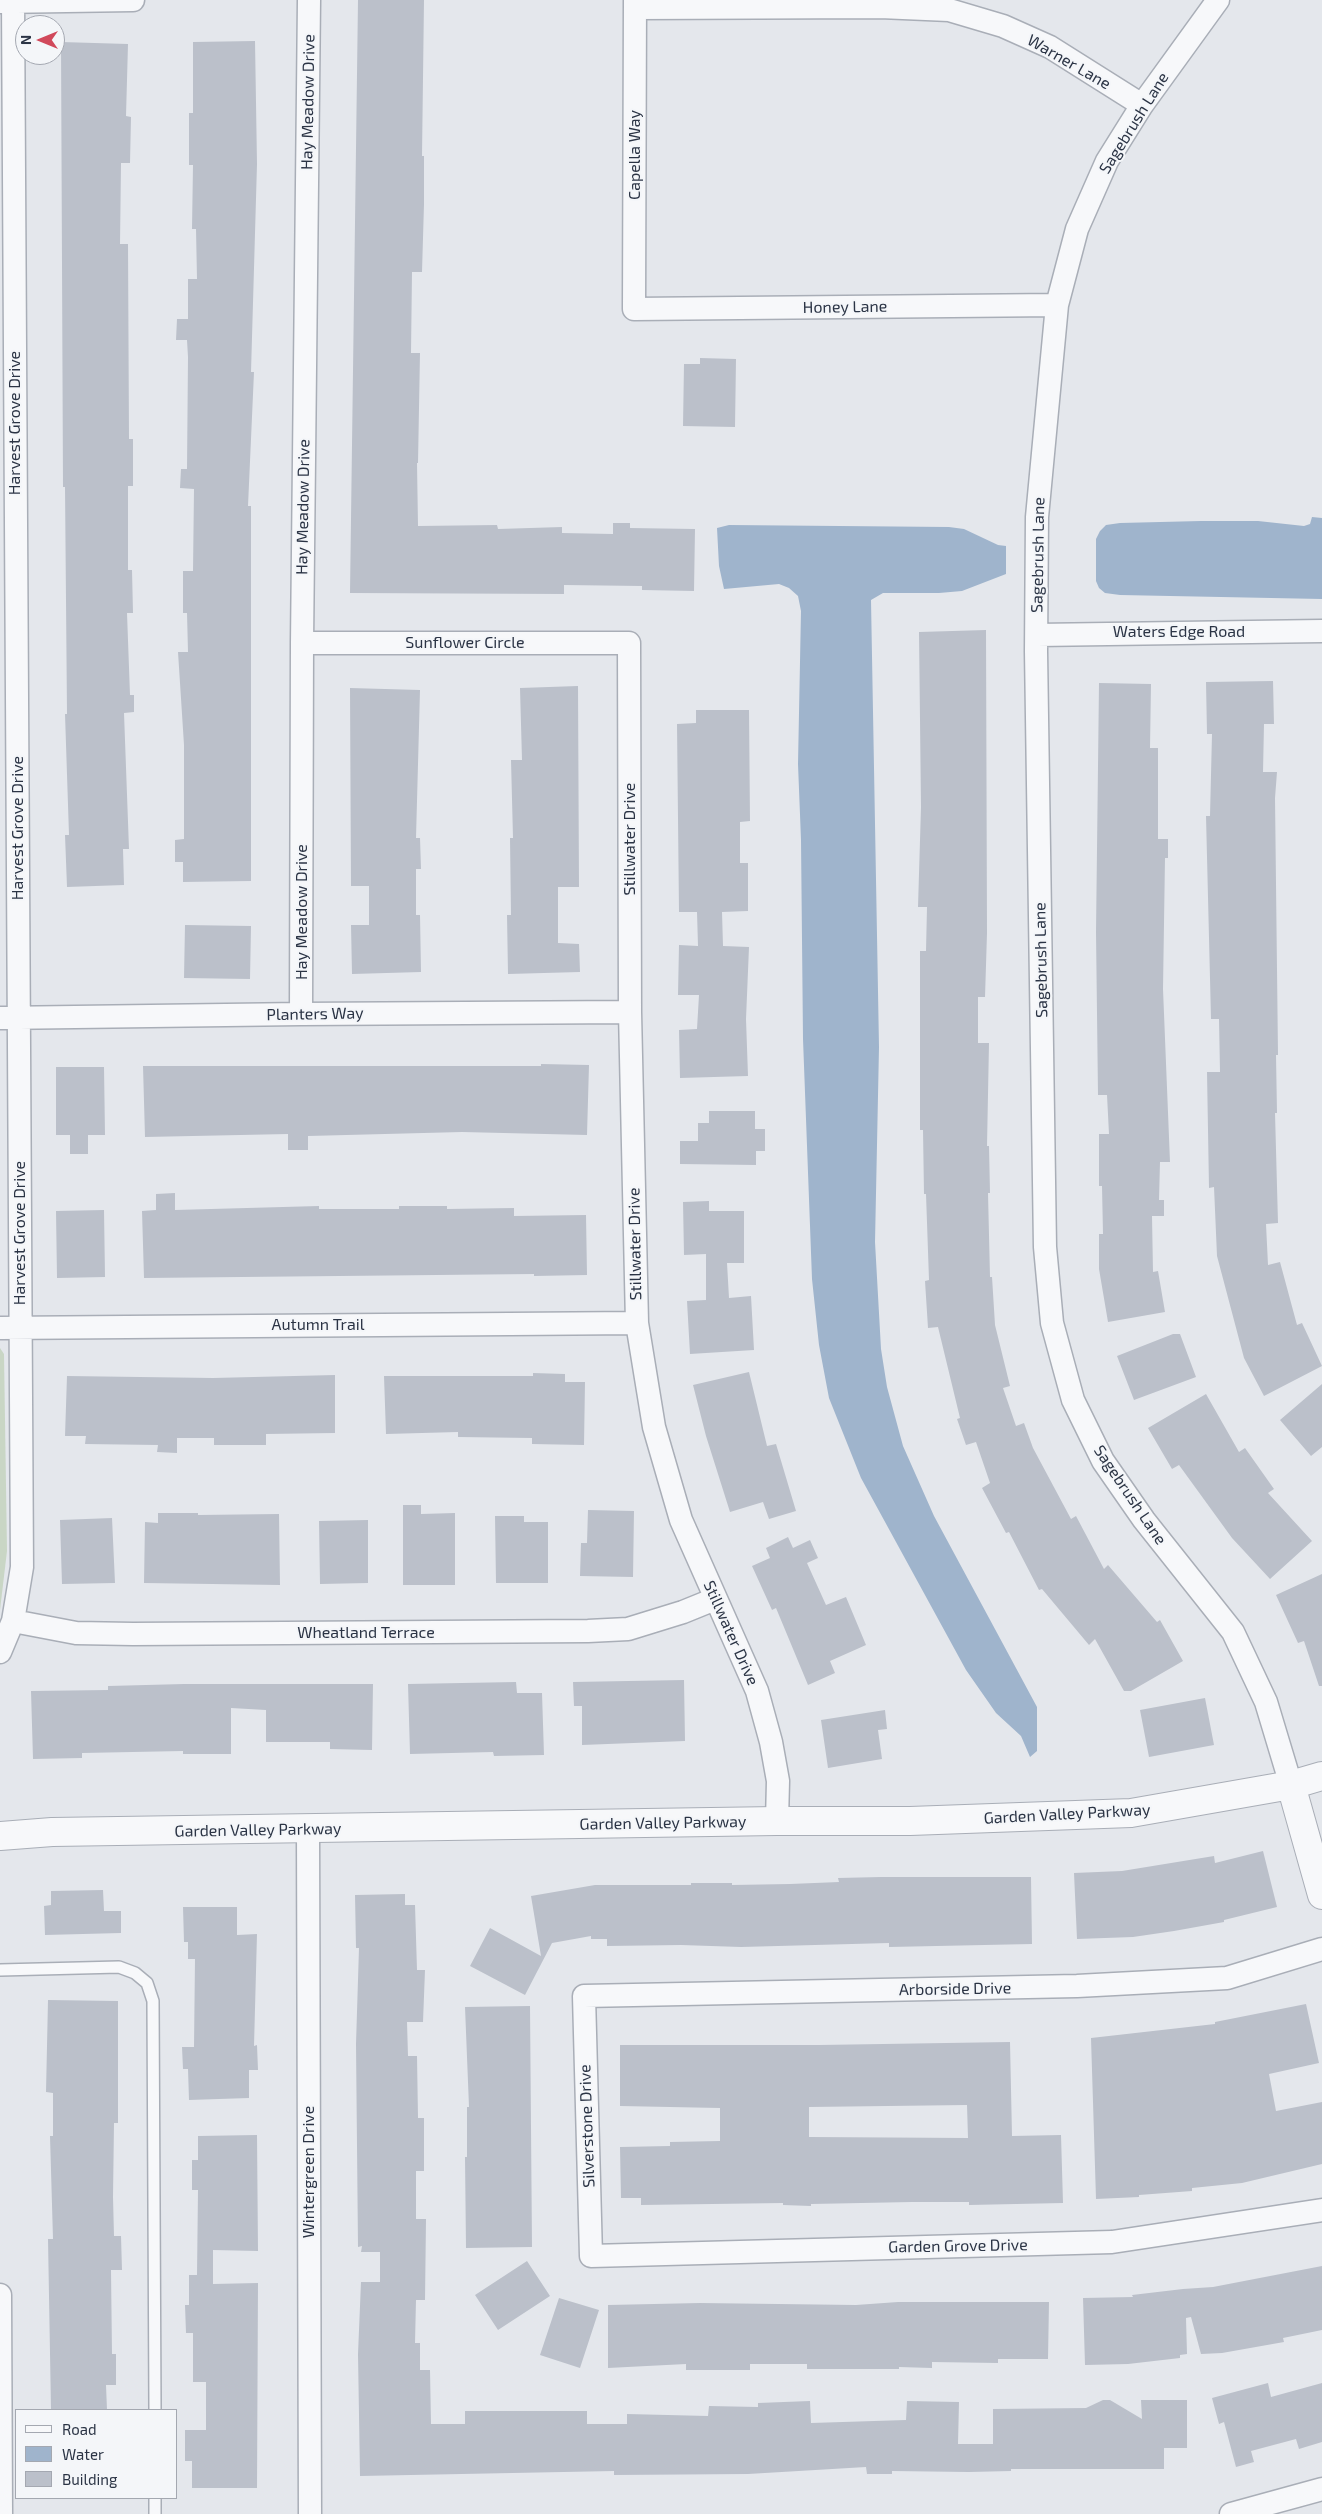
<!DOCTYPE html>
<html>
<head>
<meta charset="utf-8">
<style>
  body { margin:0 }
  #map { position:relative; width:1322px; height:2514px; overflow:hidden; background:#e4e7ec; font-family:"Exo 2",sans-serif }
  canvas { display:block }
  .legend { position:absolute; left:15px; top:2409px; width:162px; height:90px; box-sizing:border-box; background:#f4f6f9; border:1px solid #a4a8b1; margin:0; padding:6px 9px; list-style:none; font-size:15px; color:#2b3445 }
  .legend li { display:flex; align-items:center; gap:10px; height:25px }
  .legend b { width:25px; border:1px solid #a4a8b1 }
  .north { position:absolute; left:15px; top:15px; width:50px; height:50px; box-sizing:border-box; background:#f4f6f9; border:1px solid #a4a8b1; border-radius:50%; rotate:270deg; font-size:14px; font-weight:700; line-height:20px; text-align:center; color:#2b3445 }
  .north::after { content:''; display:block; margin:auto; width:18px; height:22px; background:#d1495b; clip-path:polygon(50% 0,100% 100%,50% 72%,0 100%) }
</style>
</head>
<body>
<div id="map">
<canvas width="1322" height="2514"></canvas>
<ul class="legend">
<li><b style="height:6px;background:#f7f8fa"></b>Road</li>
<li><b style="height:14px;background:#9fb4cc"></b>Water</li>
<li><b style="height:14px;background:#bbc0ca"></b>Building</li>
</ul>
<div class="north">N</div>
</div>
<script>
const g = document.querySelector('canvas').getContext('2d');
g.lineJoin = 'round';
function fillPath(path, color) { g.fillStyle = color; g.fill(path, 'evenodd'); }
const toPath = rows => new Path2D(rows.map(r => 'M' + r).join(''));
function trace(path, color, width, dash) { g.strokeStyle = color; g.lineWidth = width; g.lineCap = dash ? 'butt' : 'round'; g.setLineDash(dash || []); g.stroke(path); }
function label(font, color, halo, rows, align = 'center') {
  g.font = font + ' "Exo 2",sans-serif'; g.lineWidth = 4; g.setLineDash([]); g.textBaseline = 'middle'; g.strokeStyle = halo; g.fillStyle = color; for (const [text, x, y, turn = 0] of rows) {
    g.save(); g.translate(x, y); g.rotate((+turn || 0) * Math.PI / 180); g.textAlign = isNaN(turn) ? turn : align; if (halo) g.strokeText(text, 0, 0); g.fillText(text, 0, 0); g.restore();
  }
}
fillPath(toPath([
  [0,1348,4,1354,7,1551,0,1610]
]), '#c9d6c5');
fillPath(toPath([
  [1312,517,1322,518,1322,599,1120,595,1105,593,1099,588,1096,581,1096,539,1100,531,1106,525,1120,523,1201,521,1258,521,1304,526,1310,524],
  [729,525,949,527,964,529,998,545,1006,546,1006,574,962,591,939,593,883,593,871,600,879,1047,875,1242,881,1349,887,1387,903,1446,934,1516,1037,1707,1037,1751,1030,1757,1021,1736,996,1713,966,1670,861,1478,829,1398,819,1345,812,1279,803,1039,801,840,798,764,801,611,798,596,789,588,779,584,724,589,719,566,717,528]
]), '#9fb4cc');
fillPath(toPath([
  [358,0,424,0,422,156,424,156,424,204,422,272,412,272,411,353,420,353,418,463,417,463,418,526,497,525,498,529,562,527,562,533,613,534,613,523,630,523,630,528,695,529,694,591,642,590,642,586,564,585,564,594,350,593],
  [255,41,257,164,251,372,254,372,248,506,251,506,251,881,183,882,183,862,175,862,175,840,184,839,184,745,178,652,188,652,187,613,183,613,183,571,193,571,194,489,180,488,181,469,187,469,188,357,187,340,176,340,177,319,188,319,188,279,197,279,196,229,192,229,193,165,189,165,189,113,193,113,193,42],
  [61,42,128,44,126,116,131,117,130,163,121,163,120,244,128,244,129,439,133,439,133,486,128,486,128,570,132,570,133,613,127,613,130,695,134,695,134,712,124,713,129,849,123,849,124,885,67,887,65,835,69,835,65,714,67,714,65,487,63,487],
  [700,358,736,359,735,427,683,426,684,364,700,364],
  [986,630,987,933,985,997,978,997,978,1043,989,1043,987,1146,989,1146,990,1193,988,1193,990,1277,992,1277,995,1325,1010,1386,1003,1388,1016,1426,1024,1423,1033,1448,1071,1519,1076,1516,1104,1569,1108,1565,1157,1622,1160,1620,1183,1661,1131,1691,1124,1691,1095,1639,1089,1645,1042,1589,1039,1590,1009,1532,1006,1533,982,1488,990,1483,976,1442,966,1445,957,1419,960,1418,938,1327,928,1328,925,1281,929,1280,926,1194,924,1194,923,1130,920,1130,920,951,926,951,927,907,918,907,921,807,919,632],
  [1273,681,1274,724,1264,724,1263,772,1277,772,1275,798,1278,1055,1276,1055,1277,1113,1275,1113,1278,1223,1266,1224,1268,1265,1280,1262,1297,1325,1302,1323,1322,1366,1264,1396,1244,1358,1217,1256,1214,1187,1209,1188,1207,1072,1220,1072,1219,1019,1211,1019,1206,816,1210,816,1212,734,1207,734,1206,682],
  [1099,683,1151,684,1150,748,1158,748,1158,839,1168,839,1168,858,1165,858,1163,989,1170,1162,1160,1162,1159,1200,1164,1200,1164,1216,1152,1216,1153,1272,1158,1271,1165,1312,1108,1322,1099,1269,1099,1234,1103,1234,1102,1186,1099,1186,1099,1134,1109,1134,1107,1095,1098,1095,1096,932],
  [578,686,579,887,558,887,558,943,579,944,580,972,508,974,507,915,511,915,510,838,513,838,511,760,522,760,520,688],
  [350,688,420,690,416,838,420,838,421,869,416,869,416,915,420,915,421,972,352,974,351,925,369,925,369,886,351,886],
  [696,710,749,710,750,821,740,822,740,863,748,863,748,911,722,912,723,946,749,947,746,1019,748,1076,680,1078,679,1030,697,1029,699,995,678,995,679,945,698,946,697,912,679,912,677,724,696,723],
  [185,925,251,926,250,979,184,978],
  [541,1064,589,1065,587,1135,462,1132,308,1136,308,1150,288,1150,288,1134,145,1137,143,1066,541,1066],
  [56,1067,104,1067,105,1135,88,1135,88,1154,70,1154,70,1135,56,1135],
  [709,1111,755,1111,755,1129,765,1129,765,1151,756,1151,756,1165,680,1164,680,1141,698,1141,698,1123,709,1123],
  [175,1193,175,1210,319,1206,319,1209,399,1209,399,1206,447,1206,447,1209,514,1208,514,1216,586,1215,587,1275,534,1276,534,1274,144,1278,142,1211,156,1210,156,1194],
  [709,1201,709,1211,744,1211,744,1263,727,1263,729,1298,751,1296,754,1350,690,1354,687,1301,706,1300,706,1254,684,1255,683,1202],
  [104,1210,105,1277,57,1278,56,1211],
  [1173,1334,1180,1334,1196,1377,1134,1400,1117,1356],
  [749,1372,767,1446,776,1444,796,1511,769,1519,763,1502,730,1512,706,1436,693,1385],
  [533,1373,565,1374,565,1382,585,1382,584,1445,532,1444,532,1438,458,1437,458,1432,386,1434,384,1376,533,1376],
  [335,1375,335,1433,266,1434,266,1445,214,1445,214,1438,177,1438,177,1453,157,1452,158,1445,85,1444,86,1436,65,1436,67,1376,213,1378],
  [1322,1384,1322,1447,1311,1456,1280,1420],
  [1206,1394,1239,1452,1245,1448,1274,1489,1268,1493,1312,1541,1270,1579,1232,1538,1179,1465,1172,1469,1148,1428],
  [403,1505,421,1505,421,1514,455,1513,455,1585,403,1585],
  [588,1510,634,1511,633,1577,580,1576,581,1543,587,1543],
  [158,1513,198,1513,198,1515,279,1514,280,1585,144,1583,145,1522,158,1523],
  [495,1516,524,1516,524,1522,548,1522,548,1583,496,1583],
  [112,1518,115,1583,62,1584,60,1520],
  [368,1520,368,1583,320,1584,319,1521],
  [788,1537,793,1548,810,1540,818,1558,807,1563,826,1605,846,1597,866,1645,830,1661,835,1673,808,1685,776,1608,772,1610,752,1566,770,1558,766,1548],
  [1322,1574,1322,1686,1319,1686,1304,1641,1298,1643,1276,1595],
  [684,1680,685,1741,582,1745,582,1706,574,1706,573,1682],
  [516,1682,517,1693,542,1693,544,1755,494,1756,493,1752,410,1754,408,1684],
  [184,1684,373,1684,372,1750,330,1749,330,1742,266,1742,266,1710,231,1708,231,1754,183,1754,183,1751,82,1753,82,1758,33,1759,31,1691,108,1690,108,1686],
  [1205,1698,1214,1745,1149,1757,1140,1710],
  [885,1710,887,1729,878,1730,882,1759,828,1768,821,1720],
  [1263,1851,1277,1907,1224,1920,1224,1922,1174,1931,1133,1937,1077,1939,1074,1873,1122,1871,1214,1856,1215,1863],
  [881,1877,1031,1877,1032,1944,889,1947,889,1943,741,1947,681,1945,607,1946,607,1939,591,1939,591,1936,552,1943,525,1995,470,1966,490,1928,541,1956,531,1896,595,1885,691,1885,691,1883,732,1883,732,1885,790,1884,839,1882,838,1878],
  [103,1890,104,1911,121,1911,121,1933,45,1935,44,1906,51,1905,51,1891],
  [405,1894,405,1905,415,1905,417,1970,425,1970,423,2022,407,2022,408,2056,417,2056,418,2118,424,2118,424,2171,416,2171,416,2219,426,2219,425,2300,416,2300,415,2343,420,2343,420,2370,430,2370,431,2424,465,2424,465,2411,587,2411,587,2424,627,2424,627,2414,708,2416,709,2406,758,2407,758,2403,810,2401,811,2423,906,2420,907,2401,959,2402,958,2444,993,2444,993,2409,1086,2408,1103,2400,1110,2400,1142,2419,1141,2400,1187,2400,1187,2448,1164,2448,1164,2469,1011,2469,1011,2471,969,2472,892,2471,892,2474,867,2474,866,2467,748,2474,614,2475,614,2471,360,2476,358,2354,361,2282,380,2282,380,2252,361,2252,362,2246,358,2247,356,2044,359,1948,356,1948,355,1895],
  [183,1907,237,1907,237,1935,257,1934,254,2046,257,2045,258,2070,249,2070,249,2098,189,2100,188,2069,183,2069,182,2047,194,2047,195,1959,188,1959,188,1942,184,1942],
  [48,2000,118,2001,118,2123,114,2123,113,2197,114,2236,121,2236,122,2270,111,2270,112,2354,116,2354,116,2385,106,2385,107,2410,51,2410,48,2239,53,2239,50,2136,53,2136,53,2093,46,2092],
  [1306,2004,1319,2063,1269,2074,1276,2111,1322,2102,1322,2164,1242,2183,1192,2188,1192,2191,1139,2195,1139,2197,1096,2199,1091,2038,1215,2024,1215,2022],
  [530,2006,532,2247,466,2248,465,2157,467,2157,467,2107,469,2107,465,2007],
  [1010,2042,1012,2136,1061,2135,1063,2203,969,2205,969,2202,912,2202,811,2204,811,2206,783,2205,783,2203,641,2205,641,2198,621,2198,620,2147,670,2146,670,2142,720,2141,720,2108,620,2106,620,2045,819,2045],
  [967,2105,968,2138,809,2137,809,2107],
  [257,2135,258,2251,213,2250,213,2284,258,2283,257,2488,192,2488,192,2461,185,2461,185,2430,206,2430,206,2382,193,2382,193,2333,186,2333,185,2305,189,2305,189,2275,197,2275,198,2190,192,2190,192,2160,198,2160,198,2136],
  [527,2261,550,2296,498,2330,475,2295],
  [1322,2266,1322,2330,1283,2338,1284,2342,1222,2353,1201,2354,1191,2317,1186,2318,1187,2354,1180,2355,1180,2358,1128,2364,1085,2365,1083,2298,1133,2297,1132,2295,1183,2289,1213,2287],
  [559,2298,599,2310,580,2368,540,2355],
  [898,2302,1049,2302,1048,2359,998,2359,998,2363,932,2362,932,2368,899,2367,899,2369,807,2369,807,2364,750,2364,750,2370,686,2370,686,2364,608,2368,608,2305,700,2303,856,2305],
  [1268,2383,1271,2397,1322,2383,1322,2442,1299,2449,1296,2439,1251,2451,1254,2462,1236,2467,1224,2422,1219,2424,1212,2398]
]), '#bbc0ca');
const service = toPath([
  [0,1970,119,1967,135,1973,147,1983,153,2001,155,2410],
  [155,2498,155,2514]
]);
const minor = toPath([
  [635,0,634,309,1057,305],
  [1218,0,1142,105,1107,161,1077,229,1057,305,1037,517,1036,651,1045,1247,1052,1323,1073,1400,1103,1461,1144,1520,1233,1632,1266,1702,1291,1785],
  [0,2,133,0],
  [636,8,880,7,949,10,1003,26,1050,47,1142,105],
  [1037,635,1322,631],
  [302,643,629,643,630,1012,637,1323,654,1427,681,1520,757,1691,771,1742,778,1781,777,1821],
  [301,1014,302,643,309,0],
  [0,1018,301,1014,630,1012],
  [0,1328,637,1323],
  [13,1621,76,1633,133,1634,588,1631,628,1629,683,1612,715,1599],
  [0,1652,13,1621,22,1567,13,0],
  [308,1830,310,2514],
  [1322,1949,1227,1978,1077,1986,584,1996,591,2256,1112,2242,1322,2210],
  [0,2295,1,2514],
  [1231,2514,1322,2489]
]);
const tertiary = toPath([
  [1291,1785,1322,1895],
  [0,1836,52,1832,777,1821,910,1821,1131,1813,1291,1785,1322,1776]
]);
trace(service, '#a9aeb7', 14);
trace(minor, '#a9aeb7', 25);
trace(tertiary, '#a9aeb7', 30);
trace(service, '#f7f8fa', 11);
trace(minor, '#f7f8fa', 22);
trace(tertiary, '#f7f8fa', 28);
label('16px', '#2b3445', '#f4f6f9', [
  ["Warner Lane",1069,62,30],
  ["Hay Meadow Drive",308,102,-89],
  ["Sagebrush Lane",1134,123,-58],
  ["Capella Way",635,155,-90],
  ["Honey Lane",845,307,-1],
  ["Harvest Grove Drive",15,423,-90],
  ["Hay Meadow Drive",303,507,-89],
  ["Sagebrush Lane",1038,555,-89],
  ["Waters Edge Road",1179,632],
  ["Sunflower Circle",465,643],
  ["Harvest Grove Drive",18,828,-90],
  ["Stillwater Drive",630,839,-90],
  ["Hay Meadow Drive",302,912,-90],
  ["Sagebrush Lane",1041,960,-91],
  ["Planters Way",315,1014,-1],
  ["Harvest Grove Drive",20,1233,-90],
  ["Stillwater Drive",635,1244,-91],
  ["Autumn Trail",318,1325],
  ["Sagebrush Lane",1130,1495,56],
  ["Wheatland Terrace",366,1633],
  ["Stillwater Drive",731,1633,66],
  ["Garden Valley Parkway",1067,1814,-3],
  ["Garden Valley Parkway",663,1823,-1],
  ["Garden Valley Parkway",258,1830,-1],
  ["Arborside Drive",955,1989,-1],
  ["Silverstone Drive",587,2126,-92],
  ["Wintergreen Drive",309,2172,-90],
  ["Garden Grove Drive",958,2246,-1]
]);
</script>
</body>
</html>
